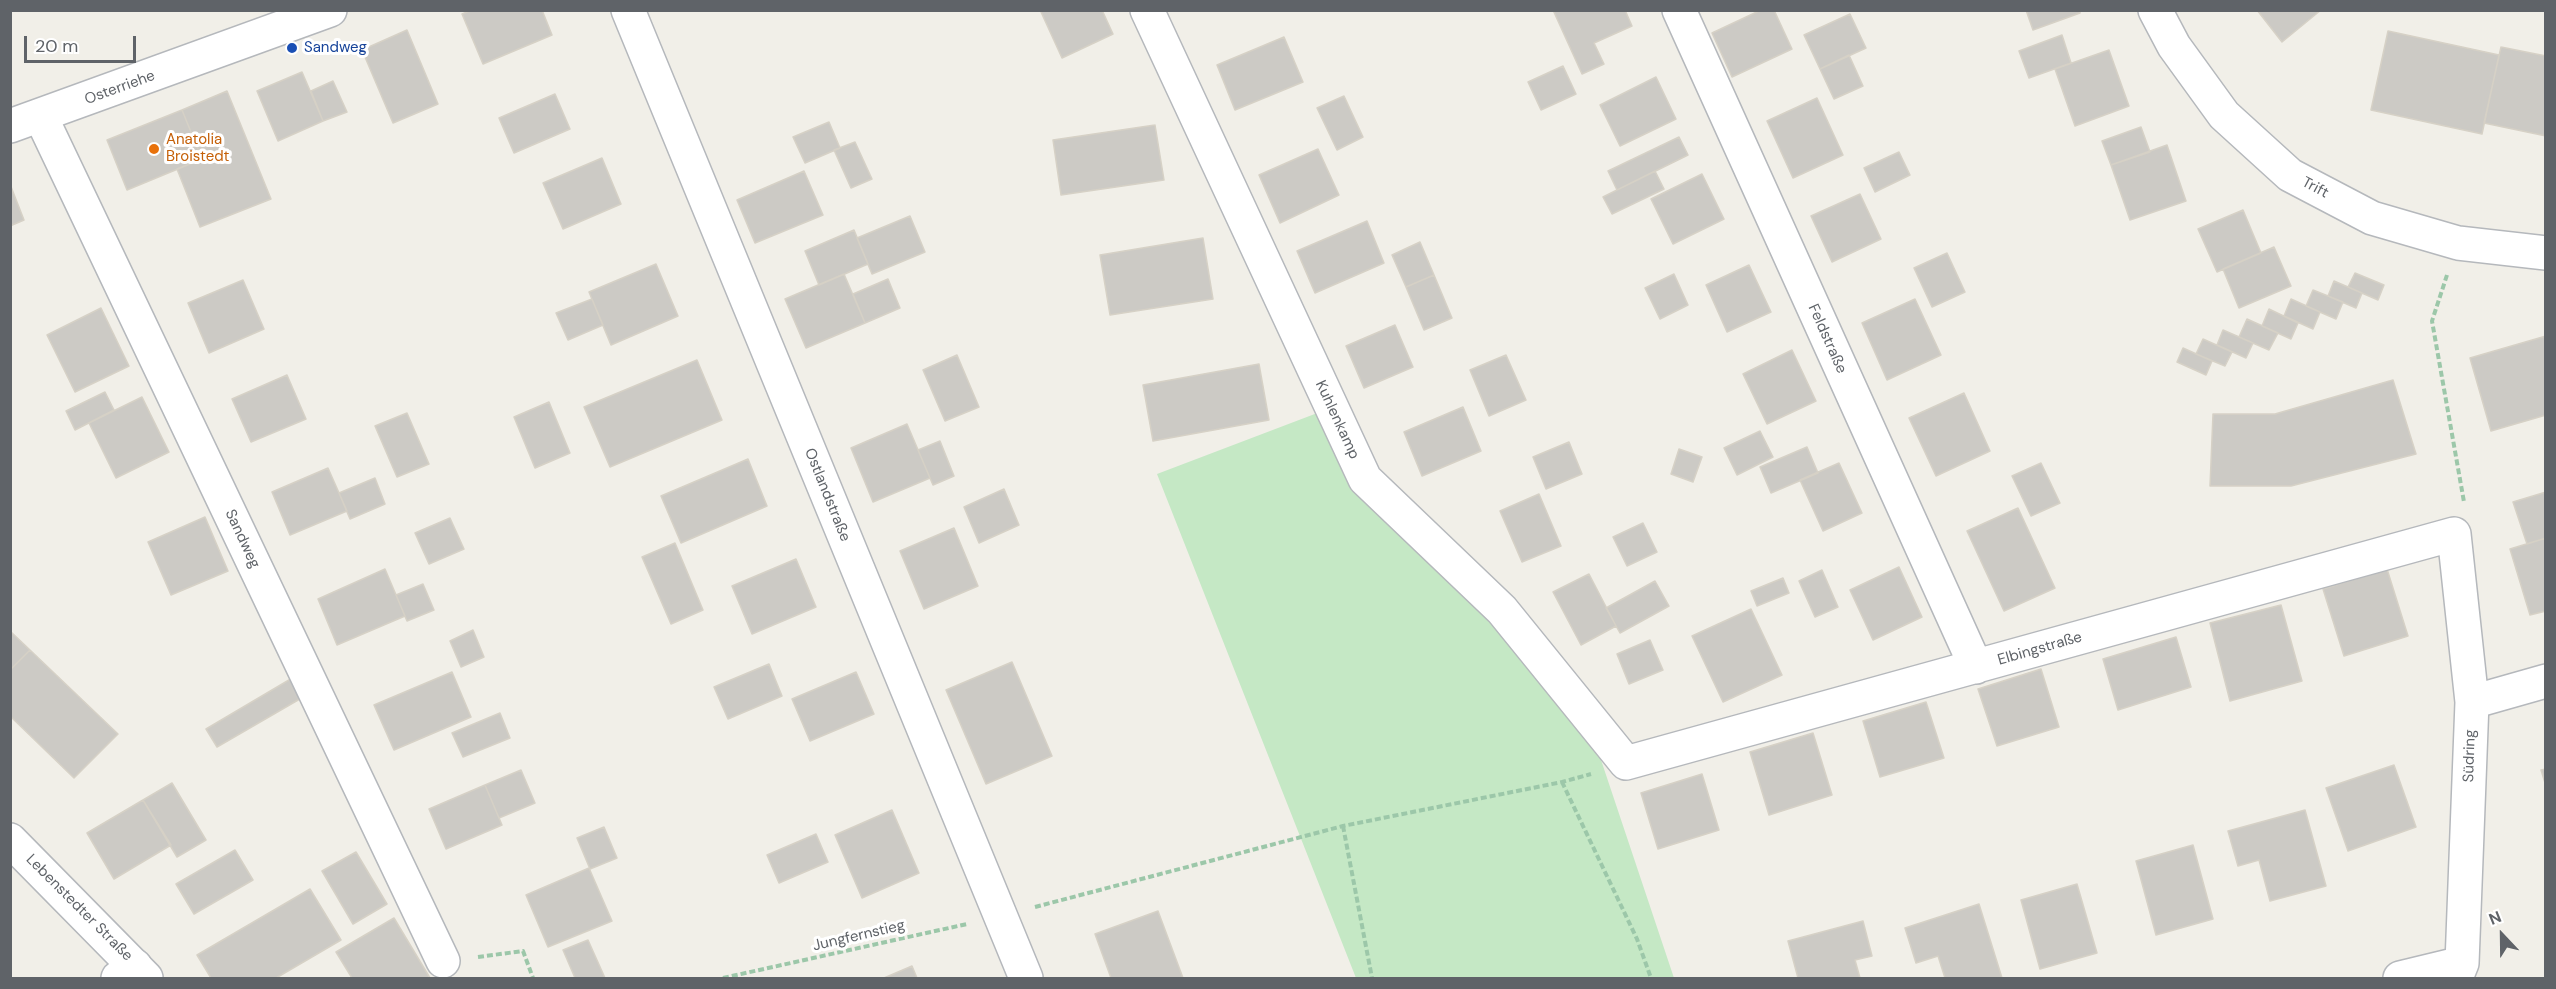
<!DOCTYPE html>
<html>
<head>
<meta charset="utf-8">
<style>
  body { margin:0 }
  #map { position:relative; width:2556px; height:989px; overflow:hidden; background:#f1efe8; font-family:"DM Sans",sans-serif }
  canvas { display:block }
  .frame { position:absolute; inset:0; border:12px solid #5f6368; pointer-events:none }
  .north { position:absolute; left:2472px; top:905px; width:60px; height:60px; -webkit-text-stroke:4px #fff; paint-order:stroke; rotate:338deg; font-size:16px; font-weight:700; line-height:24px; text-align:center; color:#5f6368 }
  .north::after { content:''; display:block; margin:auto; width:21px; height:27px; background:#5f6368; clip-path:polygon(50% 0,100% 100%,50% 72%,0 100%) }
  .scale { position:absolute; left:24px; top:36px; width:112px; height:27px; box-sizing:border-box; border:3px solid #5f6368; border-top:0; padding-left:8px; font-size:18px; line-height:21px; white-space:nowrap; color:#5f6368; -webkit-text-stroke:4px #fff; paint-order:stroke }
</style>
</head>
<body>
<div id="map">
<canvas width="2556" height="989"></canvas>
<div class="frame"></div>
<div class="north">N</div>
<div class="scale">20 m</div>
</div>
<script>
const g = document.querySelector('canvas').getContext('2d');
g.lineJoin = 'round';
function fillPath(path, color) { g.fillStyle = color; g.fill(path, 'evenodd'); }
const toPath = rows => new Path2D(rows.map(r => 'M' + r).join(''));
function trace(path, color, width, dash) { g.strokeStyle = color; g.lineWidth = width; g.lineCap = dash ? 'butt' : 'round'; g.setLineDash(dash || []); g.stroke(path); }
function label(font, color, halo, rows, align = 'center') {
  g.font = font + ' "DM Sans",sans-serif'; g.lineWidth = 6; g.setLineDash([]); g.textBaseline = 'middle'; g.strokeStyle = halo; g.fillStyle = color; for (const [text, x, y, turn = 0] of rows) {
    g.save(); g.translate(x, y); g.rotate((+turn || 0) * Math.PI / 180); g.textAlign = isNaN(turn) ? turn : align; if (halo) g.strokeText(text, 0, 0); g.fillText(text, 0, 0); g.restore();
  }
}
fillPath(toPath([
  [1320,412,1469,596,1597,748,1674,978,1356,978,1157,474]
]), '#c5e8c5');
const building = toPath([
  [472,10,542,10,552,35,483,64,462,14,472,10],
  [1043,10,1102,10,1113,34,1062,58,1041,12,1043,10],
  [1553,10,1625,10,1632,26,1594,43,1604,64,1582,74,1553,10],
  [1761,10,1774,10,1792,49,1732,77,1712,33,1761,10],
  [2026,10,2080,10,2080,13,2033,30,2026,10],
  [2257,10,2321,10,2282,42,2257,10],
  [1850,14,1866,48,1820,69,1804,35,1850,14],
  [407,30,438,104,393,123,362,50,407,30],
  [2388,31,2499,55,2482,134,2371,110,2388,31],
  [2062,35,2071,63,2029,78,2019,51,2062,35],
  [1284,37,1303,82,1235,110,1217,65,1284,37],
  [2501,47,2546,56,2546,136,2484,123,2501,47],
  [2109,50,2129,106,2075,126,2055,69,2109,50],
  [1849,55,1863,86,1834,99,1820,69,1849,55],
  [1563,66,1576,94,1541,110,1528,82,1563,66],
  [302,72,323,121,278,141,257,91,302,72],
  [1656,77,1676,119,1620,146,1600,105,1656,77],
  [333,81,347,112,323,121,311,91,333,81],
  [227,91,271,199,200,227,177,169,202,159,182,110,227,91],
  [555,94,570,129,514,153,499,118,555,94],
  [1344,96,1363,137,1337,150,1317,108,1344,96],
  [1817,98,1843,155,1793,178,1767,121,1817,98],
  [182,110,202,159,127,190,107,140,182,110],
  [829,122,840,148,805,163,793,137,829,122],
  [1155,125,1164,180,1061,195,1053,140,1155,125],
  [2141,127,2150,152,2111,165,2102,141,2141,127],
  [1679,137,1688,155,1617,190,1608,171,1679,137],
  [855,142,872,179,851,188,834,150,855,142],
  [2167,145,2186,201,2130,220,2111,165,2167,145],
  [1318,149,1339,195,1280,223,1259,175,1318,149],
  [1899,152,1910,175,1875,192,1864,168,1899,152],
  [602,158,621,204,563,229,543,183,602,158],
  [804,171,823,215,755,243,737,200,804,171],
  [1655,171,1664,189,1612,214,1603,197,1655,171],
  [1702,174,1724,219,1673,244,1651,199,1702,174],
  [10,184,24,220,10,226,10,184],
  [1860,194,1881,239,1832,262,1811,216,1860,194],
  [2243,210,2261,253,2217,272,2198,229,2243,210],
  [910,216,925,252,872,274,857,238,910,216],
  [1367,221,1384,263,1315,293,1297,251,1367,221],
  [854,230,868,264,819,285,805,251,854,230],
  [1203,238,1213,299,1110,315,1100,255,1203,238],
  [1420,242,1434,275,1406,287,1392,255,1420,242],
  [2274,247,2291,286,2239,308,2223,269,2274,247],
  [1947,253,1965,292,1932,307,1914,268,1947,253],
  [656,264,678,316,611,345,589,292,656,264],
  [1749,265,1771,312,1727,332,1706,285,1749,265],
  [2355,273,2384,285,2378,300,2348,287,2355,273],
  [844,274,865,323,806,348,785,299,844,274],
  [1674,274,1688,305,1660,319,1645,288,1674,274],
  [1434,275,1452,318,1424,330,1406,287,1434,275],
  [888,279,900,308,865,323,853,294,888,279],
  [243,280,264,329,209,353,188,303,243,280],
  [2334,281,2362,293,2356,308,2328,296,2334,281],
  [2313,290,2343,302,2336,319,2306,306,2313,290],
  [592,299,603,325,568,340,556,313,592,299],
  [1915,299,1941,355,1887,380,1862,323,1915,299],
  [2291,299,2320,312,2313,329,2284,316,2291,299],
  [101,308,129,366,75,392,47,335,101,308],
  [2269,309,2298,323,2291,339,2262,326,2269,309],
  [2247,319,2278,333,2269,350,2239,337,2247,319],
  [1395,325,1413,367,1364,388,1346,346,1395,325],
  [2223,330,2253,343,2246,358,2217,345,2223,330],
  [2546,336,2546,415,2491,431,2470,358,2546,336],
  [2203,339,2232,352,2225,366,2196,354,2203,339],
  [2183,348,2212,361,2206,375,2177,362,2183,348],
  [1792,350,1816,401,1767,424,1743,374,1792,350],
  [957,355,979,407,945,421,923,370,957,355],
  [1506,355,1526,400,1489,416,1470,370,1506,355],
  [697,360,722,420,610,467,584,407,697,360],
  [1259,364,1269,420,1153,441,1143,385,1259,364],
  [287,375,306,419,251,442,232,399,287,375],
  [2393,380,2416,454,2291,486,2210,486,2213,414,2275,414,2393,380],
  [105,392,114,410,75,430,66,411,105,392],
  [1964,393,1990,451,1936,476,1909,418,1964,393],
  [142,397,169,452,116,478,89,423,142,397],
  [549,402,570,453,535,468,514,417,549,402],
  [1463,407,1481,451,1422,476,1404,432,1463,407],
  [407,413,429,464,397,477,375,426,407,413],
  [907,424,930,478,873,502,851,448,907,424],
  [1760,431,1773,457,1737,475,1724,448,1760,431],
  [940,441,954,476,933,485,918,450,940,441],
  [1569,442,1582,474,1546,489,1533,457,1569,442],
  [1807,447,1818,473,1771,493,1760,467,1807,447],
  [1679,449,1702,457,1693,482,1671,474,1679,449],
  [748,459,767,506,681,543,661,496,748,459],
  [1839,463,1862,513,1823,531,1800,480,1839,463],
  [2041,463,2060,503,2031,516,2012,476,2041,463],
  [328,468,347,511,290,535,272,492,328,468],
  [375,478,385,504,350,519,339,493,375,478],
  [1004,489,1019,525,979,543,964,507,1004,489],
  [2546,492,2546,538,2527,544,2513,502,2546,492],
  [1539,494,1561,546,1522,562,1500,511,1539,494],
  [2018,508,2055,588,2004,611,1967,531,2018,508],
  [205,517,228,571,171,595,148,542,205,517],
  [450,518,464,549,429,564,415,533,450,518],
  [1643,523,1657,552,1627,566,1613,537,1643,523],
  [954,528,978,586,924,609,900,551,954,528],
  [2546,538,2546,611,2530,615,2510,549,2546,538],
  [675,543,703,610,671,624,642,557,675,543],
  [796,559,816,607,752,634,732,586,796,559],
  [1899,567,1922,617,1873,640,1850,590,1899,567],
  [385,569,405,616,337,645,318,599,385,569],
  [2387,569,2408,636,2344,656,2323,589,2387,569],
  [1822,570,1838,607,1815,617,1799,581,1822,570],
  [1589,574,1616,626,1581,645,1553,592,1589,574],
  [1783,578,1789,593,1757,606,1751,591,1783,578],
  [1655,581,1669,606,1620,633,1606,608,1655,581],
  [423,584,434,610,407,621,396,595,423,584],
  [2281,605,2302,681,2230,701,2210,623,2281,605],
  [1751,609,1782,675,1723,702,1692,636,1751,609],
  [473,630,484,657,461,667,450,641,473,630],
  [10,631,30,650,10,670,10,631],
  [2176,637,2191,687,2118,710,2103,659,2176,637],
  [1650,640,1663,670,1629,684,1617,654,1650,640],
  [30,650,118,734,74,778,10,716,10,670,30,650],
  [1012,662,1052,756,986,784,946,690,1012,662],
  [769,664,782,696,728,719,714,687,769,664],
  [2041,669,2059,727,1997,746,1978,689,2041,669],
  [452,672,471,717,394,750,374,705,452,672],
  [856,672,874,714,810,741,792,699,856,672],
  [294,677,305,696,217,747,206,729,294,677],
  [1926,702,1944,758,1880,777,1863,721,1926,702],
  [500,713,510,738,463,757,452,733,500,713],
  [1813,733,1832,795,1769,815,1750,752,1813,733],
  [2394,765,2416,827,2348,851,2326,788,2394,765],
  [2546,769,2546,786,2541,770,2546,769],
  [521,770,535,803,499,818,485,785,521,770],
  [1702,774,1719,830,1658,849,1641,793,1702,774],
  [172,783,206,840,177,857,143,800,172,783],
  [485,785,502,825,446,849,429,809,485,785],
  [143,800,171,845,114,879,87,833,143,800],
  [892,810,919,873,862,898,835,835,892,810],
  [2305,810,2326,886,2270,901,2259,860,2238,866,2228,831,2305,810],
  [604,827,617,858,590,869,577,838,604,827],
  [816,834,828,862,779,883,767,855,816,834],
  [2193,845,2213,919,2156,935,2136,861,2193,845],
  [235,850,253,880,194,914,176,884,235,850],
  [356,852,387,904,353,924,322,871,356,852],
  [589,868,612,921,548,947,526,895,589,868],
  [2077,884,2097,953,2040,969,2021,900,2077,884],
  [310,889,341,940,276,978,211,978,197,955,310,889],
  [1979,904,2002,978,1945,978,1938,956,1916,963,1905,928,1979,904],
  [1158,911,1183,978,1111,978,1095,934,1158,911],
  [394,918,430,978,352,978,336,952,394,918],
  [1863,921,1872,956,1855,960,1860,978,1798,978,1788,941,1863,921],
  [588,940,605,978,575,978,563,950,588,940],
  [912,966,917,978,884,978,912,966]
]);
fillPath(building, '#cccac5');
trace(building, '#d6d1c6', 1.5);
const minor = toPath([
  [628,10,1026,978],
  [1147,10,1365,479,1502,610,1626,763,2454,534,2472,702,2462,963,2456,978],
  [1679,10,1976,667],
  [2155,10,2174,46,2224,115,2290,175,2372,218,2458,243,2546,253],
  [41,117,443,961],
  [10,126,330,10],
  [2472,702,2546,681],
  [118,978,135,966],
  [2400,978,2462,963]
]);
const tertiary = toPath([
  [10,840,146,978]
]);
trace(minor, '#b5b8bc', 36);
trace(tertiary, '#b5b8bc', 36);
trace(toPath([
  [2447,275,2432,321,2464,502],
  [1562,782,1637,939,1651,978],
  [1343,826,1372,978],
  [1035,907,1343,826,1562,782,1591,774],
  [478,957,523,951,533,978],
  [723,978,967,924]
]), '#9cc7a9', 4, [6, 3]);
trace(minor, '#fff', 33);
trace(tertiary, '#fff', 33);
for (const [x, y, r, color] of [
  [292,48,6,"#1a4fb4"],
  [154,149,6,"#e8710a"]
]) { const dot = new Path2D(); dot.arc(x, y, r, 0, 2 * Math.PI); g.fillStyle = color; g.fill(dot); trace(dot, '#fff', 2); }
label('15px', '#164399', '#fff', [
  ["Sandweg",304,48]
], 'left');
label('15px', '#5f6368', '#fff', [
  ["Osterriehe",120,88,-20],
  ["Trift",2315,188,28],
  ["Feldstraße",1827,339,66],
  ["Kuhlenkamp",1337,420,65],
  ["Ostlandstraße",827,495,68],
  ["Sandweg",242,539,65],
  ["Elbingstraße",2040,649,-16],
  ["Südring",2470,756,-88],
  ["Lebenstedter Straße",79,908,45],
  ["Jungfernstieg",859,936,-13]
]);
label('15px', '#c56008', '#fff', [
  ["Anatolia",166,140],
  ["Broistedt",166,157]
], 'left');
</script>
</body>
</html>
